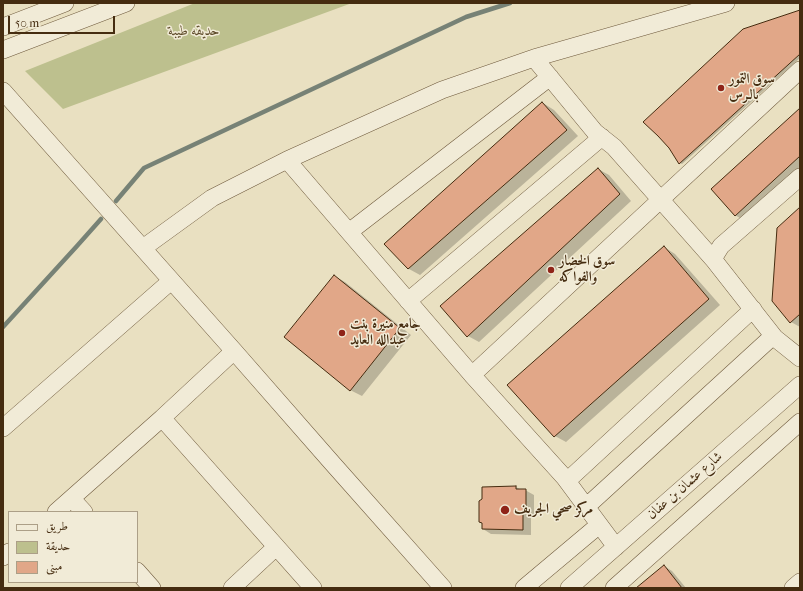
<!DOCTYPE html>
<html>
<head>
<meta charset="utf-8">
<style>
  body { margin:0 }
  #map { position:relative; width:803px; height:591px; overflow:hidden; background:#e9e0c1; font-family:"IM FELL French Canon",Amiri,serif }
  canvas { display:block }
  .frame { position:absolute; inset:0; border:4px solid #452c10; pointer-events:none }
  .legend { position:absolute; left:8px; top:511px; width:130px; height:72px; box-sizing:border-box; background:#f1ebd7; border:1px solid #ac9f87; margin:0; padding:5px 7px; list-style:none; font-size:12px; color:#452c10 }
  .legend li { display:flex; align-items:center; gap:8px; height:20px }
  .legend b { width:20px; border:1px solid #ac9f87 }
  .scale { position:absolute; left:8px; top:16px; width:107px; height:18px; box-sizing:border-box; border:2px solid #452c10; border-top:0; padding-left:5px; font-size:12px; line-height:14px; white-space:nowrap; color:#452c10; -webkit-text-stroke:3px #f1ebd7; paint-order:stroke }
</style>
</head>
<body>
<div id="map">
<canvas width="803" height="591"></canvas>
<div class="frame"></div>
<ul class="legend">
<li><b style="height:5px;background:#f1ebd7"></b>طريق</li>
<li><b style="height:11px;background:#bdc08e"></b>حديقة</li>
<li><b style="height:11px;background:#e1a788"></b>مبنى</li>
</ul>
<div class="scale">50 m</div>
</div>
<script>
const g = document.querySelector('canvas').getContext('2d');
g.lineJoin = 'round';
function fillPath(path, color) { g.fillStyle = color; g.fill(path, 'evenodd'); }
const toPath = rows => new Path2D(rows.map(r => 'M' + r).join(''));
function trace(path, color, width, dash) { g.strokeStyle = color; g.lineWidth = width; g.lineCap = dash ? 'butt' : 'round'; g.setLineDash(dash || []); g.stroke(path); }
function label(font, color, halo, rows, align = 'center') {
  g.font = font + ' "IM FELL French Canon",Amiri,serif'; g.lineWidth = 3; g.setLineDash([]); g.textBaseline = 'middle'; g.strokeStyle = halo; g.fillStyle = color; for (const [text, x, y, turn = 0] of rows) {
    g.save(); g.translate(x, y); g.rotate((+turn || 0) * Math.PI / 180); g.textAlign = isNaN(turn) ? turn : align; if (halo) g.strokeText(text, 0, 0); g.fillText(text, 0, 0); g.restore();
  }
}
fillPath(toPath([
  [195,3,352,3,63,109,25,71]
]), '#bdc08e');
fillPath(toPath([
  [800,11,800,58,682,164,680,163],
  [543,103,554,110,578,136,420,275,409,269,385,244],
  [800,109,800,172,746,222,735,215],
  [598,169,609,175,631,201,479,342,468,336],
  [800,208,800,327,791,322],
  [664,247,675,254,720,305,566,442,555,436],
  [334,276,345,282,411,335,362,396,350,390],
  [516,487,521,490,525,490,534,495,534,517,531,518,531,535,491,534,483,529,483,524,480,522],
  [664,566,672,571,686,588,637,588]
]), '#0003');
trace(toPath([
  [116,201,144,168,466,17,510,3],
  [3,327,77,246,101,219]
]), '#778276', 4.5);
const building = toPath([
  [800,10,800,54,679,164,669,148,658,136,643,122,743,29,800,10],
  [542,102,567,130,408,269,384,244,542,102],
  [800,108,800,156,735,216,711,189,800,108],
  [598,168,620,194,467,337,440,306,598,168],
  [800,207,800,314,790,323,772,301,777,228,800,207],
  [664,246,709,299,554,437,507,385,664,246],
  [334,275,400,328,350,391,284,337,334,275],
  [516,486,516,489,526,489,526,512,523,513,523,530,482,529,482,523,479,522,479,501,482,499,482,487,516,486],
  [664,565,682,588,636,588,664,565]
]);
fillPath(building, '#e1a788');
trace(building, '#452c10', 1);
const minor = toPath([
  [3,27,65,3],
  [3,50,126,3],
  [534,58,595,132,614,147,713,259,775,338,800,358],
  [3,91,234,351,333,464,443,588],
  [287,160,472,375,564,477,616,547],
  [349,232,550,77],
  [143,248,212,198,287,160,442,90,534,58,726,3],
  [713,259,721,246,800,177],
  [408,301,602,137],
  [472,375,800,70],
  [162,418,313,588],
  [3,428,171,281],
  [567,481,753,309],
  [72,499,84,512],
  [586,507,773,336],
  [56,512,162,418,234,351],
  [3,557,9,552],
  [137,571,152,588],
  [232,588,276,547],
  [524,588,599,525],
  [569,588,800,385],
  [614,588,800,422],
  [793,588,800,582]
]);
trace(minor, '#6e593c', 18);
trace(minor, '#f1ebd7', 17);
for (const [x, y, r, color] of [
  [721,88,4,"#8f2418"],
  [551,270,4,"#8f2418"],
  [342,333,4,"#8f2418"],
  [505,510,5,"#8f2418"]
]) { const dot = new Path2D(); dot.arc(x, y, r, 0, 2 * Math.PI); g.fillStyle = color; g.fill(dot); trace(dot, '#f1ebd7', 1.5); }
label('italic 14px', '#5d4a29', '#f1ebd7', [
  ["حديقه طيبة",194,32]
]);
label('bold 14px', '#452c10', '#f1ebd7', [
  ["سوق التمور",729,80],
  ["بالـرس",729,96],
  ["سوق الخضار",559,262],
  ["والفواكه",559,278],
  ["جامع منيرة بنت",350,325],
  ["عبدالله العايد",350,341],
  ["مركز صحي الجريف",514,510]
], 'left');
label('14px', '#452c10', '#f1ebd7', [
  ["شارع عثمان بن عفان",685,486,-41]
]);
</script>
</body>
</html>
